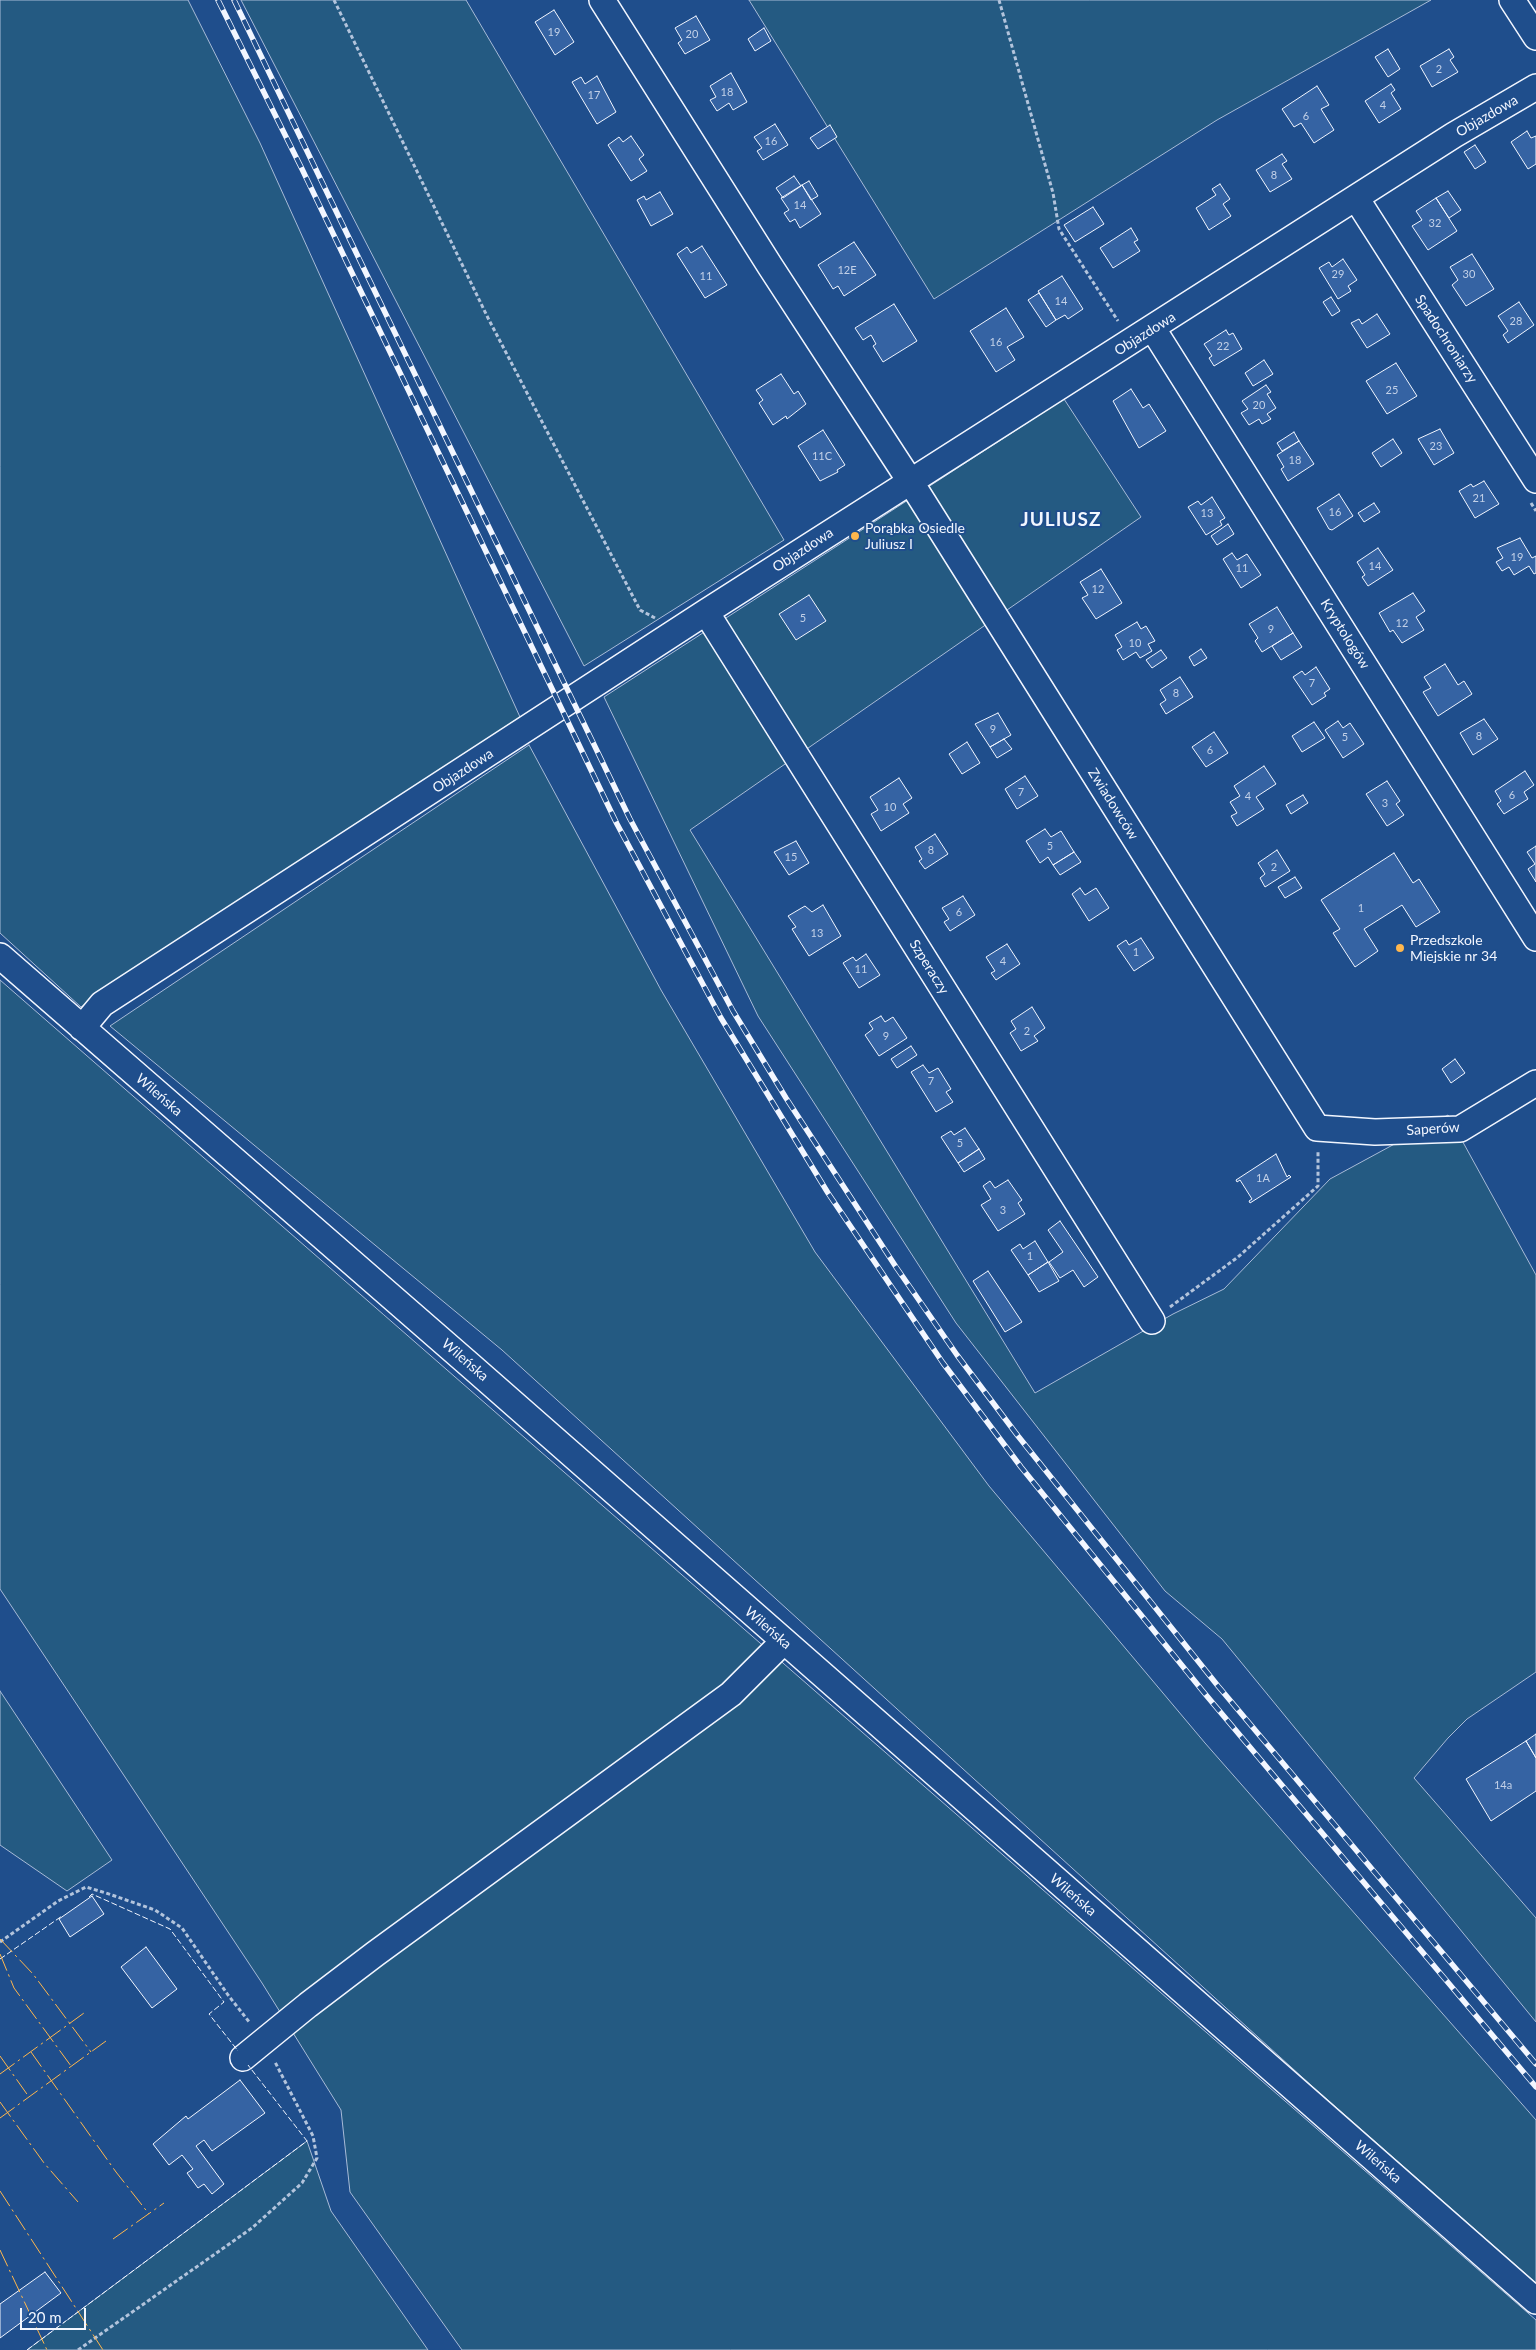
<!DOCTYPE html>
<html>
<head>
<meta charset="utf-8">
<style>
  body { margin:0 }
  #map { position:relative; width:1536px; height:2350px; overflow:hidden; background:#1f4e8c; font-family:Lato,sans-serif }
  canvas { display:block }
  .scale { position:absolute; left:20px; top:2308px; width:66px; height:22px; box-sizing:border-box; border:2px solid #f2f6ff; border-top:0; padding-left:6px; font-size:15px; line-height:18px; white-space:nowrap; color:#f2f6ff; -webkit-text-stroke:4px #1f4e8c; paint-order:stroke }
</style>
</head>
<body>
<div id="map">
<canvas width="1536" height="2350"></canvas>
<div class="scale">20 m</div>
</div>
<script>
const g = document.querySelector('canvas').getContext('2d');
g.lineJoin = 'round';
function fillPath(path, color) { g.fillStyle = color; g.fill(path, 'evenodd'); }
const toPath = rows => new Path2D(rows.map(r => 'M' + r).join(''));
function trace(path, color, width, dash) { g.strokeStyle = color; g.lineWidth = width; g.lineCap = dash ? 'butt' : 'round'; g.setLineDash(dash || []); g.stroke(path); }
function label(font, color, halo, rows, align = 'center') {
  g.font = font + ' Lato,sans-serif'; g.lineWidth = 4; g.setLineDash([]); g.textBaseline = 'middle'; g.strokeStyle = halo; g.fillStyle = color; for (const [text, x, y, turn = 0] of rows) {
    g.save(); g.translate(x, y); g.rotate((+turn || 0) * Math.PI / 180); g.textAlign = isNaN(turn) ? turn : align; if (halo) g.strokeText(text, 0, 0); g.fillText(text, 0, 0); g.restore();
  }
}
const green = toPath([
  [0,0,188,0,260,143,520,717,81,1007,0,933,0,0],
  [241,0,466,0,784,540,584,666,241,0],
  [749,0,1431,0,1217,120,934,299,749,0],
  [1064,399,1141,517,690,830,1035,1393,1173,1314,1224,1289,1330,1179,1448,1115,1536,1275,1536,1672,1467,1719,1448,1738,1414,1778,1536,1918,1536,2022,1222,1639,1165,1591,956,1323,758,1016,604,697,1064,399],
  [529,745,661,990,815,1252,989,1486,1205,1743,1536,2120,1536,2283,1313,2087,502,1350,110,1026,529,745],
  [0,980,1536,2320,1536,2350,462,2350,350,2192,341,2110,262,1983,0,1589,0,980],
  [0,1691,112,1860,67,1891,0,1845,0,1691],
  [307,2141,331,2211,428,2350,27,2350,307,2141]
]);
fillPath(green, '#245a82');
trace(green, '#a8bbd7', 1);
const building = toPath([
  [554,10,574,42,555,55,535,22,554,10],
  [696,16,710,40,685,54,678,43,682,40,675,28,696,16],
  [764,28,771,41,755,51,748,39,764,28],
  [1388,49,1400,69,1388,77,1375,57,1388,49],
  [1449,49,1454,57,1450,60,1458,72,1432,87,1420,66,1449,49],
  [731,73,747,102,733,110,729,103,717,111,710,100,716,97,710,86,731,73],
  [597,76,616,112,597,124,572,82,581,77,585,84,597,76],
  [1391,84,1395,90,1391,93,1401,109,1379,123,1365,101,1391,84],
  [1317,86,1329,105,1321,109,1334,130,1314,143,1301,123,1294,127,1282,109,1317,86],
  [775,124,788,145,763,160,757,151,762,148,754,137,775,124],
  [830,125,837,137,818,149,810,138,830,125],
  [1527,131,1531,138,1536,136,1536,164,1528,169,1511,142,1527,131],
  [631,136,644,155,639,159,647,171,631,181,608,145,619,137,623,142,631,136],
  [1475,145,1486,162,1475,169,1464,152,1475,145],
  [1282,154,1287,161,1282,164,1292,179,1270,192,1256,170,1282,154],
  [794,176,801,186,783,198,776,188,794,176],
  [809,181,818,196,811,200,802,185,809,181],
  [1220,184,1230,199,1223,204,1231,216,1209,230,1196,208,1216,195,1212,189,1220,184],
  [802,185,821,214,800,228,795,219,790,222,784,213,789,210,781,198,802,185],
  [1448,191,1461,210,1449,218,1436,198,1448,191],
  [660,192,673,214,651,226,637,200,644,196,646,200,660,192],
  [1436,198,1457,231,1428,250,1412,226,1422,220,1416,211,1436,198],
  [1093,207,1104,224,1075,242,1064,225,1093,207],
  [1131,228,1138,240,1134,242,1140,251,1113,268,1100,248,1131,228],
  [854,242,876,275,844,296,838,286,833,289,818,265,854,242],
  [702,246,727,285,705,298,677,254,687,247,691,253,702,246],
  [1472,254,1494,289,1466,306,1452,285,1458,280,1450,267,1472,254],
  [1343,259,1357,280,1348,286,1351,291,1338,299,1319,268,1329,262,1332,267,1343,259],
  [1062,276,1083,309,1068,319,1065,315,1056,320,1038,291,1062,276],
  [1039,293,1056,320,1046,327,1028,300,1039,293],
  [1331,297,1340,311,1332,316,1323,302,1331,297],
  [1519,302,1534,325,1508,343,1503,335,1508,331,1498,316,1519,302],
  [894,304,917,341,883,362,873,346,876,344,871,335,863,340,855,328,894,304],
  [1006,308,1024,337,1007,347,1015,360,996,372,970,331,1006,308],
  [1377,314,1390,334,1367,348,1351,323,1359,319,1362,324,1377,314],
  [1226,330,1229,335,1233,333,1242,349,1214,366,1209,358,1212,356,1204,344,1226,330],
  [1264,360,1273,374,1253,386,1245,373,1264,360],
  [1396,363,1417,396,1387,414,1366,381,1396,363],
  [781,374,794,394,798,391,806,404,787,419,786,416,773,425,759,403,763,400,756,390,781,374],
  [1266,385,1271,392,1267,394,1276,408,1267,414,1271,419,1262,424,1259,419,1249,425,1241,413,1248,409,1242,401,1266,385],
  [1131,389,1143,408,1149,404,1166,431,1139,448,1113,401,1131,389],
  [1440,429,1454,453,1434,465,1418,439,1440,429],
  [823,430,845,465,837,470,838,472,820,481,798,446,823,430],
  [1294,432,1299,441,1282,451,1277,443,1294,432],
  [1393,439,1402,453,1381,467,1372,453,1393,439],
  [1299,441,1314,464,1288,481,1281,469,1284,467,1277,455,1299,441],
  [1484,481,1499,504,1475,518,1459,491,1471,484,1473,487,1484,481],
  [1339,494,1353,516,1332,530,1329,529,1317,508,1339,494],
  [1212,497,1225,518,1220,521,1222,525,1206,535,1188,507,1198,501,1201,505,1212,497],
  [1374,503,1380,512,1364,522,1358,513,1374,503],
  [1228,524,1234,534,1217,545,1211,536,1228,524],
  [1520,538,1532,558,1536,556,1536,573,1534,574,1529,566,1514,575,1509,567,1502,571,1496,562,1503,558,1497,548,1520,538],
  [1378,548,1393,570,1368,586,1362,577,1365,575,1357,562,1378,548],
  [1232,553,1237,560,1247,554,1261,575,1241,588,1223,559,1232,553],
  [1101,569,1122,603,1096,619,1082,598,1088,595,1080,582,1101,569],
  [1413,593,1425,611,1416,617,1424,630,1402,643,1393,630,1390,632,1379,613,1413,593],
  [809,595,826,621,796,640,779,614,809,595],
  [1277,607,1293,633,1262,652,1255,641,1258,638,1249,624,1277,607],
  [1137,622,1141,629,1146,626,1155,641,1148,644,1152,651,1140,658,1136,652,1123,660,1117,650,1122,647,1115,635,1137,622],
  [1293,633,1302,647,1281,660,1272,646,1293,633],
  [1201,649,1207,658,1194,666,1189,657,1201,649],
  [1161,650,1167,658,1152,668,1146,660,1161,650],
  [1445,664,1458,685,1464,681,1472,694,1438,716,1423,692,1431,688,1424,677,1445,664],
  [1316,667,1330,689,1324,693,1326,696,1312,705,1293,677,1302,671,1305,675,1316,667],
  [1180,677,1193,697,1166,714,1160,704,1166,700,1160,690,1180,677],
  [998,713,1011,735,990,747,975,724,998,713],
  [1484,719,1498,739,1473,755,1460,733,1484,719],
  [1338,721,1343,728,1350,723,1364,744,1343,758,1325,730,1338,721],
  [1314,722,1325,738,1302,752,1292,736,1314,722],
  [1214,732,1228,753,1206,767,1192,747,1214,732],
  [1004,739,1012,749,997,758,990,747,1004,739],
  [967,742,980,763,962,774,949,754,967,742],
  [1264,766,1276,784,1256,797,1264,809,1237,826,1231,816,1237,813,1230,802,1240,796,1234,786,1264,766],
  [1525,771,1534,785,1524,792,1528,799,1504,814,1497,804,1501,801,1495,791,1525,771],
  [1025,776,1038,796,1017,809,1005,789,1025,776],
  [899,778,912,798,903,804,909,813,881,831,871,814,878,810,870,797,899,778],
  [1387,781,1400,801,1396,804,1404,815,1387,826,1366,794,1387,781],
  [1303,795,1308,803,1291,814,1286,805,1303,795],
  [1045,829,1051,837,1061,831,1074,852,1053,865,1048,857,1040,863,1026,841,1045,829],
  [935,834,948,854,925,869,919,861,922,859,915,847,935,834],
  [796,841,809,863,789,875,774,852,796,841],
  [1536,846,1536,882,1528,869,1535,864,1527,852,1536,846],
  [1277,850,1290,871,1265,887,1260,878,1265,874,1258,863,1277,850],
  [1074,852,1081,862,1060,875,1053,865,1074,852],
  [1394,853,1413,883,1419,879,1440,912,1416,927,1402,905,1364,929,1378,951,1355,967,1333,933,1340,929,1321,900,1394,853],
  [1295,877,1302,888,1285,898,1278,887,1295,877],
  [1080,888,1085,895,1096,888,1109,908,1089,921,1072,894,1080,888],
  [963,896,975,915,950,931,944,922,949,919,942,908,963,896],
  [823,905,841,936,809,956,792,929,796,927,788,916,805,906,812,912,823,905],
  [1141,938,1154,958,1134,971,1117,946,1126,940,1129,945,1141,938],
  [1007,944,1020,964,996,980,991,973,995,971,986,957,1007,944],
  [866,954,880,975,859,988,843,963,853,957,856,961,866,954],
  [1032,1007,1045,1028,1034,1036,1038,1041,1021,1051,1010,1033,1016,1029,1011,1021,1032,1007],
  [881,1016,885,1022,893,1017,907,1038,879,1056,865,1035,873,1029,869,1023,881,1016],
  [911,1046,917,1055,897,1068,891,1059,911,1046],
  [1455,1059,1465,1073,1451,1083,1442,1069,1455,1059],
  [923,1065,929,1073,938,1068,951,1089,946,1092,953,1102,936,1112,911,1072,923,1065],
  [965,1128,979,1149,958,1163,941,1137,951,1131,954,1135,965,1128],
  [979,1149,985,1159,964,1172,958,1163,979,1149],
  [1276,1154,1287,1177,1289,1175,1291,1177,1250,1203,1249,1201,1252,1199,1240,1180,1237,1182,1236,1180,1276,1154],
  [1008,1180,1022,1200,1018,1203,1025,1214,998,1231,981,1205,991,1199,983,1186,990,1181,995,1188,1008,1180],
  [1060,1221,1098,1277,1084,1287,1073,1270,1060,1278,1049,1262,1063,1252,1048,1230,1060,1221],
  [1035,1241,1048,1262,1028,1275,1011,1250,1020,1244,1023,1249,1035,1241],
  [1048,1262,1059,1281,1039,1292,1028,1275,1048,1262],
  [988,1271,1022,1322,1005,1332,973,1281,988,1271],
  [1536,1734,1536,1758,1526,1741,1536,1734],
  [1526,1741,1536,1758,1536,1791,1491,1821,1466,1779,1526,1741],
  [92,1896,104,1914,70,1937,59,1919,92,1896],
  [146,1947,177,1989,152,2008,121,1967,146,1947],
  [240,2080,265,2113,212,2151,204,2140,196,2146,224,2184,212,2194,204,2184,198,2188,187,2173,193,2169,182,2155,169,2165,153,2144,186,2116,188,2119,240,2080],
  [45,2272,61,2293,0,2338,0,2304,45,2272]
]);
fillPath(building, '#3563a3');
trace(building, '#f2f6ff', 1);
const minor = toPath([
  [602,0,770,266,910,481,1317,1128,1375,1132,1460,1129,1536,1083],
  [1512,0,1536,37],
  [1356,198,1536,480],
  [1153,329,1536,938],
  [706,612,1152,1321],
  [0,956,471,1366,1536,2301],
  [82,1028,102,1004,706,612,1454,135,1536,87],
  [243,2058,308,2005,375,1954,731,1694,783,1642]
]);
trace(minor, '#f2f6ff', 28);
trace(toPath([
  [334,0,488,318,640,610,655,618],
  [999,0,1053,193,1059,229,1118,321],
  [1531,503,1536,511],
  [1170,1307,1238,1257,1318,1186,1318,1151],
  [0,1942,58,1901,86,1887,106,1893,155,1910,182,1928,228,1995,250,2023],
  [78,2350,252,2228,302,2183,317,2158,313,2136,275,2062]
]), '#b3c4dc', 3, [4, 2.5]);
trace(minor, '#1f4e8c', 25);
const rail = toPath([
  [218,0,302,169,617,824,721,1018,828,1193,943,1363,1021,1467,1206,1695,1536,2087],
  [234,0,630,819,733,1011,786,1098,896,1267,957,1355,1018,1436,1218,1686,1536,2064]
]);
trace(rail, '#f2f6ff', 5.5);
trace(rail, '#1f4e8c', 4, [11]);
trace(toPath([
  [89,1897,92,1894,170,1929,224,2002,209,2014,238,2051],
  [0,1959,62,1916],
  [27,2350,307,2141,248,2065]
]), '#f2f6ff', 1, [6, 2.5]);
trace(toPath([
  [0,1939,33,1974,91,2052],
  [0,1954,14,1988,71,2066],
  [31,2052,116,2172,149,2214],
  [0,2056,29,2097],
  [0,2074,84,2013],
  [0,2102,44,2163,78,2202],
  [0,2118,106,2041],
  [0,2191,103,2350],
  [113,2239,164,2203],
  [0,2250,47,2350]
]), '#ffb74d', 1, [18, 4, 2.5, 4]);
for (const [x, y, r, color] of [
  [855,536,5,"#ffb74d"],
  [1400,948,5,"#ffb74d"]
]) { const dot = new Path2D(); dot.arc(x, y, r, 0, 2 * Math.PI); g.fillStyle = color; g.fill(dot); trace(dot, '#1f4e8c', 2); }
label('11px', '#c3d1e8', null, [
  ["19",554,32],
  ["20",692,34],
  ["2",1439,69],
  ["18",727,92],
  ["17",594,95],
  ["4",1383,105],
  ["6",1306,116],
  ["16",771,141],
  ["8",1274,175],
  ["14",800,205],
  ["32",1435,223],
  ["12E",847,270],
  ["29",1338,274],
  ["30",1469,274],
  ["11",706,276],
  ["14",1061,301],
  ["28",1516,321],
  ["16",996,342],
  ["22",1223,346],
  ["25",1392,390],
  ["20",1259,405],
  ["23",1436,446],
  ["11C",822,456],
  ["18",1295,460],
  ["21",1479,498],
  ["16",1335,512],
  ["13",1207,513],
  ["19",1517,557],
  ["14",1375,566],
  ["11",1242,568],
  ["12",1098,589],
  ["5",803,618],
  ["12",1402,623],
  ["9",1271,629],
  ["10",1135,643],
  ["7",1312,683],
  ["8",1176,693],
  ["9",993,729],
  ["8",1479,736],
  ["5",1345,737],
  ["6",1210,750],
  ["7",1021,792],
  ["6",1512,795],
  ["4",1248,796],
  ["3",1385,803],
  ["10",890,807],
  ["5",1050,846],
  ["8",931,850],
  ["15",791,857],
  ["2",1274,867],
  ["1",1361,908],
  ["6",959,912],
  ["13",817,933],
  ["1",1136,952],
  ["4",1003,961],
  ["11",861,969],
  ["2",1027,1031],
  ["9",886,1036],
  ["7",931,1081],
  ["5",960,1143],
  ["1A",1263,1178],
  ["3",1003,1210],
  ["1",1030,1256],
  ["14a",1503,1785]
]);
label('14px', '#f2f6ff', '#1f4e8c', [
  ["Objazdowa",1487,116,-30],
  ["Objazdowa",1145,334,-32],
  ["Spadochroniarzy",1446,339,57],
  ["Objazdowa",803,550,-33],
  ["Kryptologów",1345,634,58],
  ["Objazdowa",463,771,-33],
  ["Zwiadowców",1113,804,58],
  ["Szperaczy",929,967,58],
  ["Wileńska",159,1095,41],
  ["Saperów",1433,1129,-4],
  ["Wileńska",465,1360,41],
  ["Wileńska",768,1628,41],
  ["Wileńska",1073,1895,41],
  ["Wileńska",1378,2162,41]
]);
label('14px', '#f2f6ff', '#1f4e8c', [
  ["Porąbka Osiedle",865,528],
  ["Juliusz I",865,544],
  ["Przedszkole",1410,940],
  ["Miejskie nr 34",1410,956]
], 'left');
g.letterSpacing = '1px';
label('bold 19px', '#f2f6ff', '#1f4e8c', [
  ["JULIUSZ",1061,520]
]);
g.letterSpacing = '0px';
</script>
</body>
</html>
